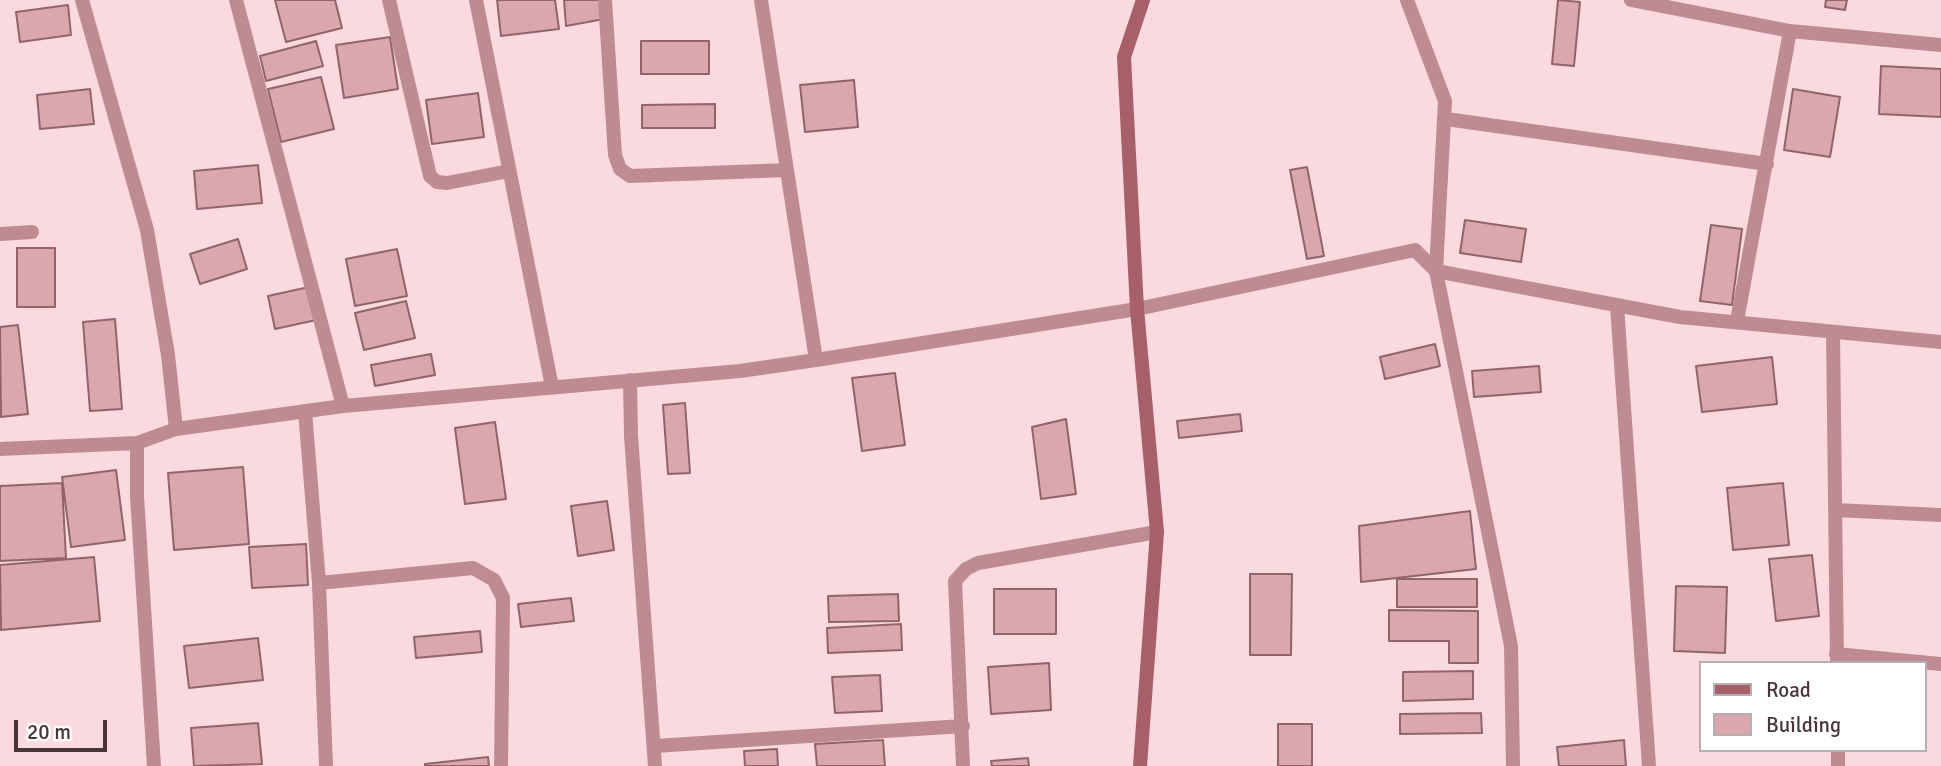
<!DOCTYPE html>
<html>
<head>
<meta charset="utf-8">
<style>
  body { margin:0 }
  #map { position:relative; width:1941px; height:766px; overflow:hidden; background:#fadade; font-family:Signika,sans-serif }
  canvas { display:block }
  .legend { position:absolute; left:1699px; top:661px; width:228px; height:91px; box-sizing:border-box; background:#fff; border:2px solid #b6aeaf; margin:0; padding:9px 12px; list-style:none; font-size:21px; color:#493537 }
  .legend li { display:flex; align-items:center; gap:14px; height:35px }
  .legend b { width:35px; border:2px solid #b6aeaf }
  .scale { position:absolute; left:14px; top:720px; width:93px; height:32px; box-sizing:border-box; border:4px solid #493537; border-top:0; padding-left:9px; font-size:21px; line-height:24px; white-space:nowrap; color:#493537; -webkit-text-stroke:5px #fff; paint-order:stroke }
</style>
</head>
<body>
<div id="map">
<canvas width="1941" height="766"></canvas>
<ul class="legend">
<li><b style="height:9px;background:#a7606a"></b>Road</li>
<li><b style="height:19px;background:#d9a7ad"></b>Building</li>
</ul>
<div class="scale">20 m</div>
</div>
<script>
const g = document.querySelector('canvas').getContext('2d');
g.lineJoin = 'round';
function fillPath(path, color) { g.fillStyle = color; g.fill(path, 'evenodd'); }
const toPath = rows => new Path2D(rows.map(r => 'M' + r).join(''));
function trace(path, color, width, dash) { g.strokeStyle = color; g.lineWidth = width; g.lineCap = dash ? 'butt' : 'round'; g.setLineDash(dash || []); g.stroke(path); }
const building = toPath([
  [275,0,335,0,342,28,286,42,275,0],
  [497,0,555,0,559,29,501,36,497,0],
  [564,0,603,0,604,19,566,26,564,0],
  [1558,0,1580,2,1574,66,1552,64,1558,0],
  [1826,0,1847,0,1845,10,1825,7,1826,0],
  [68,5,71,35,20,42,16,12,68,5],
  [390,37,398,89,344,98,336,45,390,37],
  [316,41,323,66,266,81,260,56,316,41],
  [641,41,709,41,709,74,641,74,641,41],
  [1881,66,1941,69,1941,117,1879,114,1881,66],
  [321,77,334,129,281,142,268,89,321,77],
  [854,80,858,127,805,132,800,85,854,80],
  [90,89,94,124,40,129,37,95,90,89],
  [1793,89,1840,97,1830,157,1784,150,1793,89],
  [478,93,484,137,432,144,426,100,478,93],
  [715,104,715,128,642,128,642,105,715,104],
  [258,165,262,203,197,209,194,171,258,165],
  [1307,167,1324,256,1307,259,1290,170,1307,167],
  [1465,220,1526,229,1521,262,1460,253,1465,220],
  [1711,225,1742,229,1732,305,1700,301,1711,225],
  [238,239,247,269,200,284,190,254,238,239],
  [17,248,55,248,55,307,17,307,17,248],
  [397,249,407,296,355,306,346,259,397,249],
  [309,287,316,320,275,329,268,296,309,287],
  [406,301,415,338,364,350,355,313,406,301],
  [115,319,122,409,90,411,83,322,115,319],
  [18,325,28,414,1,417,0,327,18,325],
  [1435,344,1440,366,1385,379,1380,357,1435,344],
  [431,354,435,375,375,386,371,365,431,354],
  [1772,357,1777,404,1702,412,1696,366,1772,357],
  [1539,366,1541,392,1474,397,1472,371,1539,366],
  [895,373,905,445,862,451,852,378,895,373],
  [685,403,690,473,668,474,663,405,685,403],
  [1240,414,1242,431,1179,438,1177,421,1240,414],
  [1066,419,1076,494,1041,499,1032,427,1066,419],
  [495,422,506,499,465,504,455,428,495,422],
  [243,467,249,544,174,550,168,473,243,467],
  [116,470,125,540,71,547,62,477,116,470],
  [62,483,66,558,0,561,0,486,62,483],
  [1783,483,1789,545,1733,550,1727,488,1783,483],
  [607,501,614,550,578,556,571,506,607,501],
  [1470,511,1476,569,1361,582,1359,526,1470,511],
  [306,544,308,585,252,588,249,547,306,544],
  [1812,555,1819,616,1776,621,1769,559,1812,555],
  [94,557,100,621,1,630,0,565,94,557],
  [1250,574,1292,574,1291,655,1250,655,1250,574],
  [1397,579,1477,579,1477,607,1397,607,1397,579],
  [1676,586,1727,587,1725,653,1674,651,1676,586],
  [994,589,1056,589,1056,634,994,634,994,589],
  [898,594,899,621,829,622,828,596,898,594],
  [571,598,574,621,521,627,518,604,571,598],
  [1389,610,1478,611,1478,663,1449,663,1449,641,1389,641,1389,610],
  [901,624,902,650,828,653,827,628,901,624],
  [480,631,482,652,416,658,414,637,480,631],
  [258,638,263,680,189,688,184,646,258,638],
  [1049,663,1051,710,991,714,988,667,1049,663],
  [1473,671,1473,699,1403,701,1403,672,1473,671],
  [880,675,882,711,835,713,832,677,880,675],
  [1481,713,1482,733,1400,734,1400,714,1481,713],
  [258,723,262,764,194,766,191,728,258,723],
  [1278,724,1312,724,1312,766,1278,766,1278,724],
  [883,740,885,766,817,766,815,744,883,740],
  [1624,740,1626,766,1559,766,1557,747,1624,740],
  [777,749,778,766,745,766,744,751,777,749],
  [488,757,489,766,425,766,425,764,488,757],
  [1028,758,1029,766,992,766,991,761,1028,758]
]);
fillPath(building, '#d9a7ad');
trace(building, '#91646a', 2);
trace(toPath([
  [82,0,147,230,168,355,176,429],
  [236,0,343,406],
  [389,0,430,176,437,182,447,183,509,171],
  [476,0,552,387],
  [605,0,615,155,620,169,630,176,787,170],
  [761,0,816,360],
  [1407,0,1445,101,1436,271,1511,646,1513,766],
  [1631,0,1790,31,1941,45],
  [1446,119,1767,164],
  [0,234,32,232],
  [1617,306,1649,766],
  [1737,321,1790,31],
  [1833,332,1837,663],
  [630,380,631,436,655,766],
  [305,411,319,583,326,766],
  [137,443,137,496,154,766],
  [0,449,137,443,176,429,343,406,740,371,816,360,1137,309,1415,250,1436,271,1680,317,1941,342],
  [1835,510,1941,515],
  [319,583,473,568,494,580,503,598,501,766],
  [1836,654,1941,664],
  [655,746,963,726],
  [1838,750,1838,766],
  [963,766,955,581,966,569,978,563,1157,532]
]), '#be8b92', 14);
trace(toPath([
  [1140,766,1157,532,1137,309,1124,57,1143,0]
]), '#a7606a', 14);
</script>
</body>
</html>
